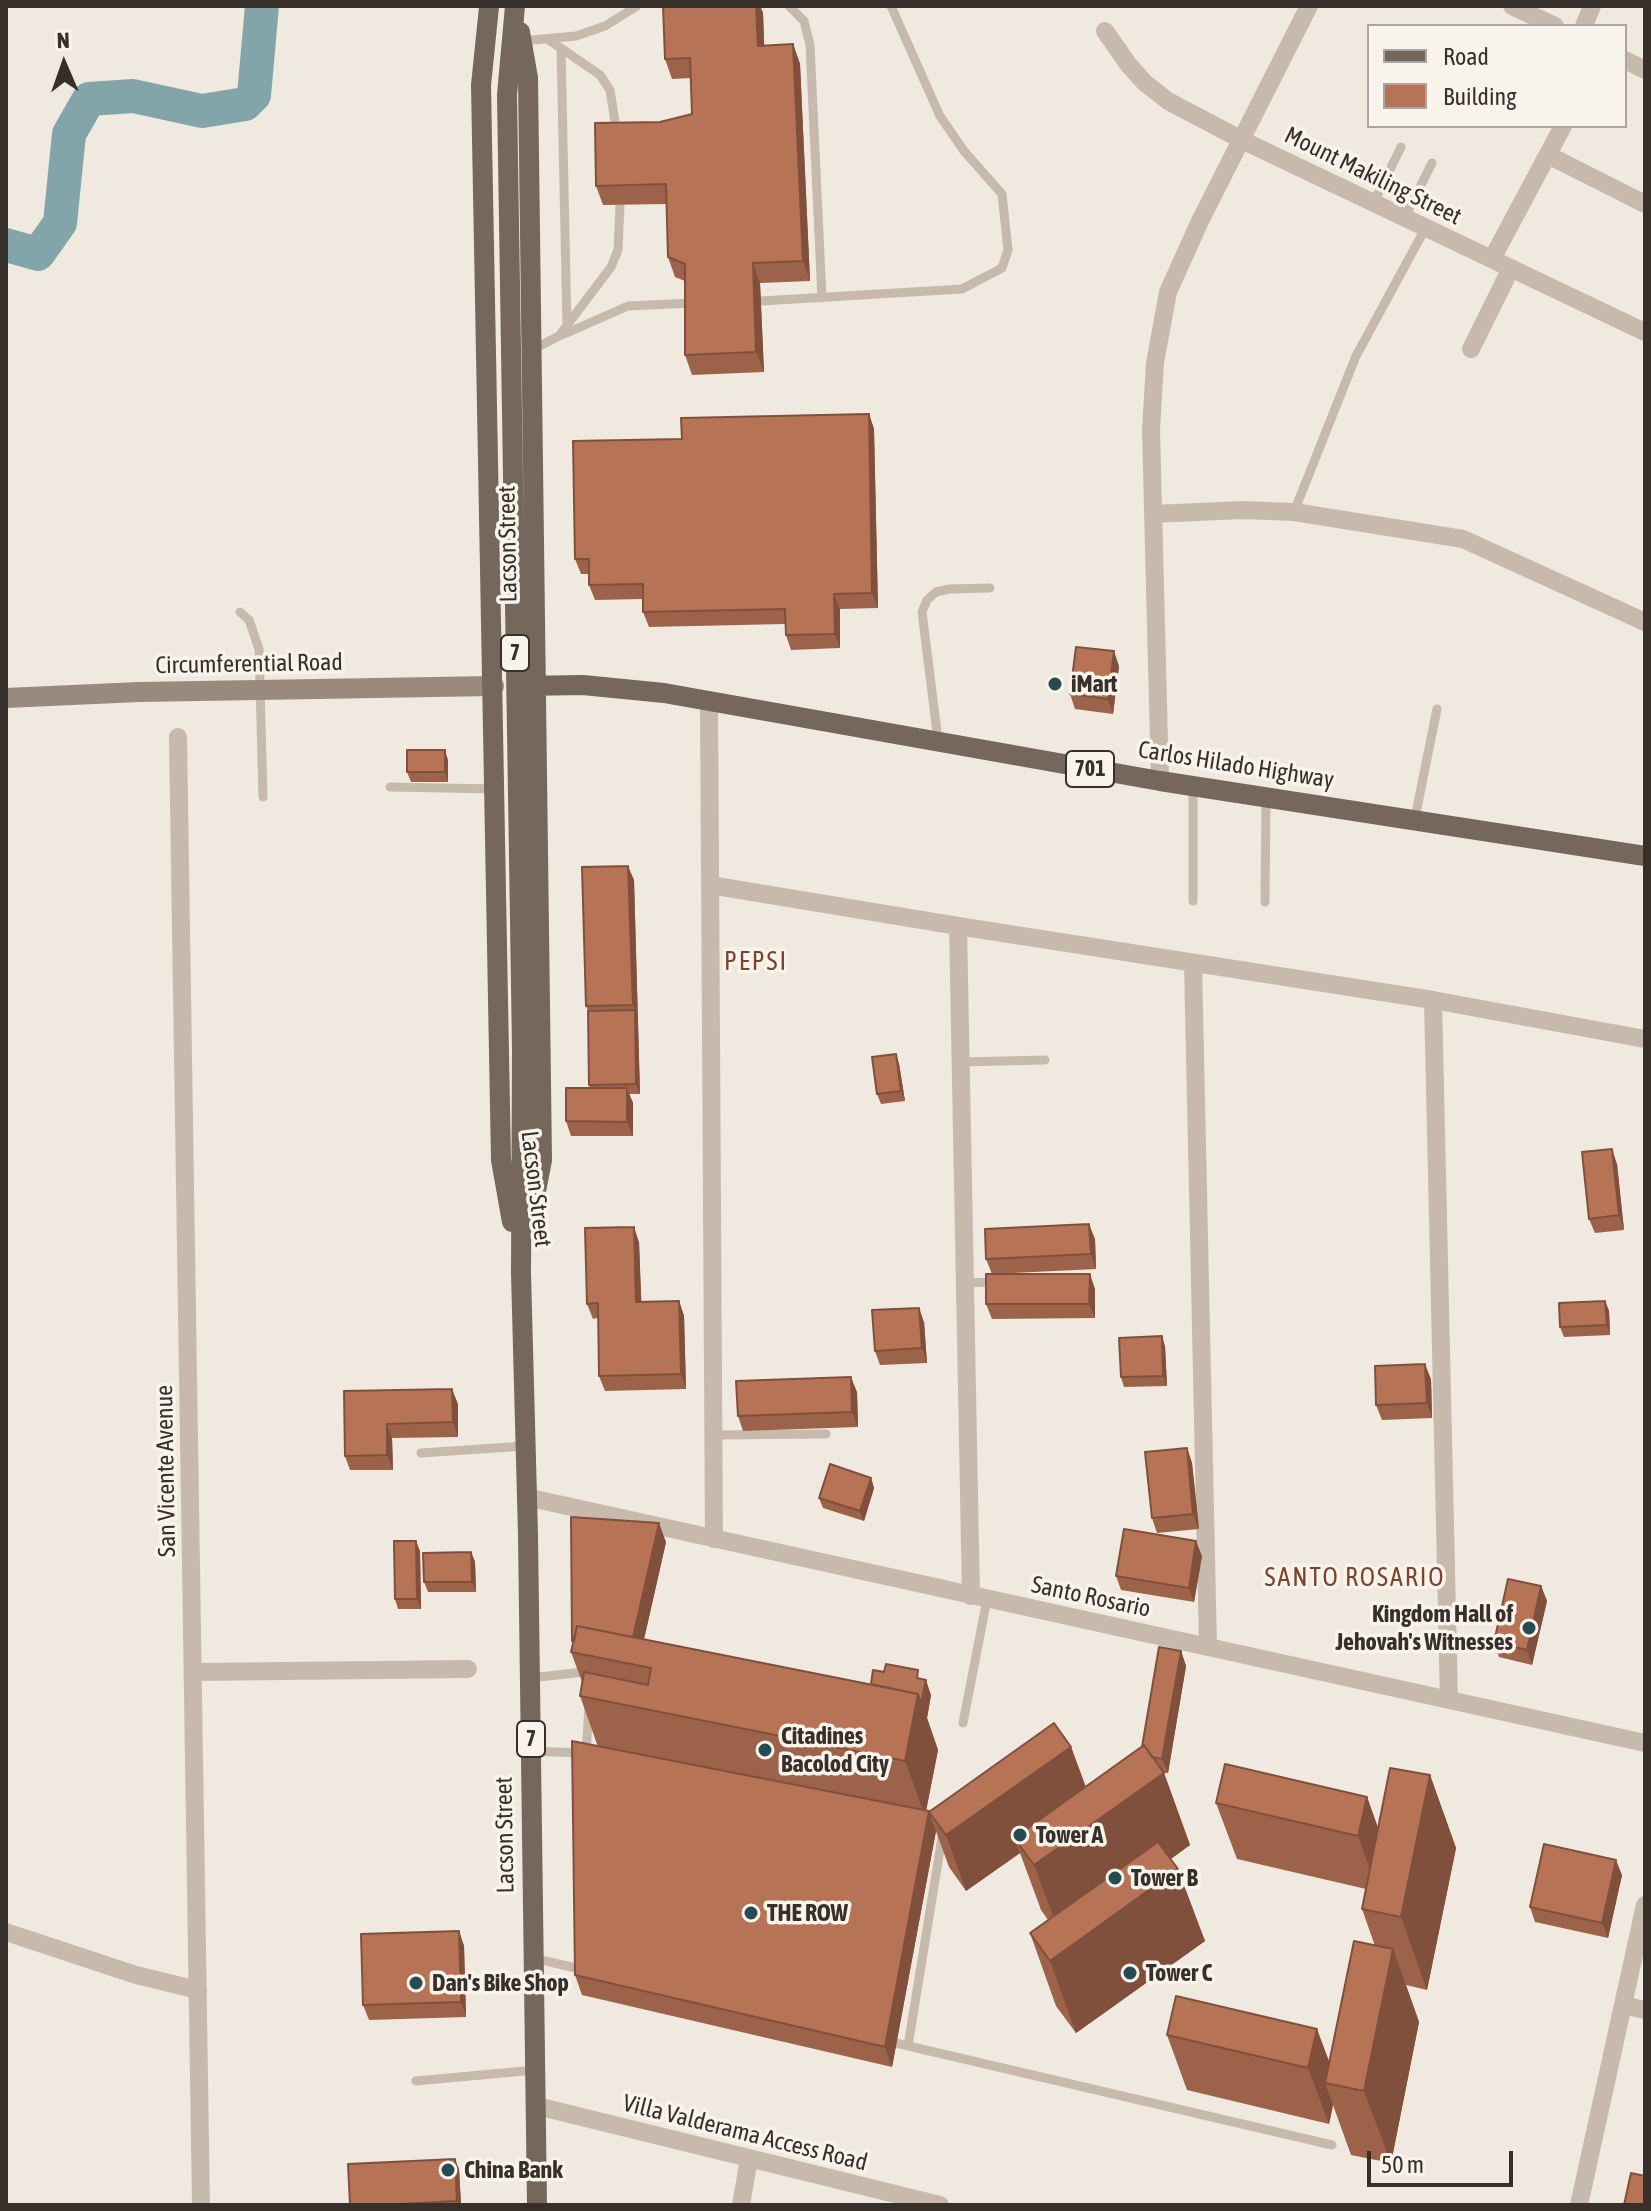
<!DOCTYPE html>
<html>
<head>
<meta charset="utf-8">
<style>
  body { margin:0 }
  #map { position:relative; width:1651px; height:2211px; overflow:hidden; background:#f0e9df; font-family:"Asap Condensed",sans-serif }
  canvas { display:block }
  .frame { position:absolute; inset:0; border:8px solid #362f2a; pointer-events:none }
  .legend { position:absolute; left:1367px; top:24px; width:260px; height:104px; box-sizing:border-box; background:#f8f3eb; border:2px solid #aaa59e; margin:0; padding:10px 14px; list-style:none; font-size:24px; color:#362f2a }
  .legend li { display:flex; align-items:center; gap:16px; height:40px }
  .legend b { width:40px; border:2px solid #aaa59e }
  .north { position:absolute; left:24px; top:24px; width:80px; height:80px; -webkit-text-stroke:6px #f8f3eb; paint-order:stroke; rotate:358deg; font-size:22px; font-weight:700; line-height:32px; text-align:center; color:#362f2a }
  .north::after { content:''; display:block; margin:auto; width:28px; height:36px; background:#362f2a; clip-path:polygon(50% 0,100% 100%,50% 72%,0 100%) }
  .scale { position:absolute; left:1367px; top:2151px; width:146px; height:36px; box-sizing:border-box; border:4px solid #362f2a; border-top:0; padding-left:10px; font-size:24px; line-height:28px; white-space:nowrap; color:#362f2a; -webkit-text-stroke:6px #f8f3eb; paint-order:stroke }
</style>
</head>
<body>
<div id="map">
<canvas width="1651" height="2211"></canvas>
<div class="frame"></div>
<ul class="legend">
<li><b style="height:10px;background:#76675d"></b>Road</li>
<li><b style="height:22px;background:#b77356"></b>Building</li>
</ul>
<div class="north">N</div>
<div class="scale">50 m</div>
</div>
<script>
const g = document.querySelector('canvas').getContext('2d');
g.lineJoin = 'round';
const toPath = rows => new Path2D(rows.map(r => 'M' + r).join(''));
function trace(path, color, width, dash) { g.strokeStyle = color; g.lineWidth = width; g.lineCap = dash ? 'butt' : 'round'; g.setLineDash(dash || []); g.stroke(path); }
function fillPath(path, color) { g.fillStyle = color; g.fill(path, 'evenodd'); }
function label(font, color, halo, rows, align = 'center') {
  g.font = font + ' "Asap Condensed",sans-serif'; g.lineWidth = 7; g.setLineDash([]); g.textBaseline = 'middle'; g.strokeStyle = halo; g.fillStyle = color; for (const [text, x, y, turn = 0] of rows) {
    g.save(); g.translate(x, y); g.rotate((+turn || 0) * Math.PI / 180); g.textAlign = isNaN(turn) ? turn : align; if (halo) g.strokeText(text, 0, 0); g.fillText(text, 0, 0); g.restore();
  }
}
trace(toPath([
  [6,245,38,254,60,223,69,134,89,99,133,96,202,111,245,104,254,95,262,6]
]), '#82a5a9', 34);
trace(toPath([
  [789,6,804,21,810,45,822,298],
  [549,40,600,75,610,90,617,134],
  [522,41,576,36,605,26,637,6],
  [561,49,567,326],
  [1374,202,1401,147],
  [1405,217,1432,163],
  [761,301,962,289,1002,268,1008,250,1002,194,964,151,940,116,891,6],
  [562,335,628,306,692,303],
  [532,350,559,336,611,267,618,250,620,205],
  [1294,512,1356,356,1426,227],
  [240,612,249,620,259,649,263,797],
  [938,740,922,612,927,600,936,592,949,589,990,588],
  [390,787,494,789],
  [1415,818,1437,709],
  [1193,901,1193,785],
  [1265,902,1266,796],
  [960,1062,1045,1060],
  [963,1283,996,1282],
  [713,1435,826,1434],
  [421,1453,525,1446],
  [530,1678,584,1672,588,1676],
  [963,1723,987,1599],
  [532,1751,581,1753],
  [586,1754,589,1706],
  [533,1958,584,1970],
  [887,2041,1332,2145],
  [908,2046,943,1831],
  [416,2081,535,2070]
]), '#c7baac', 9);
trace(toPath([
  [1512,6,1555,26],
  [1584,26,1592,6],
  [1105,31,1128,64,1145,83,1168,101,1242,140,1645,332],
  [1625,60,1645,70],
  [1548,155,1645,204],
  [1492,259,1563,126],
  [1471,349,1511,268],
  [1153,514,1242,510,1294,512,1463,539,1645,622],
  [709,702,714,1539],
  [178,737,201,2205],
  [1160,781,1151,430,1155,363,1168,292,1200,221,1309,6],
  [710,885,958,926],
  [1193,964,1208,1647],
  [1433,1000,1449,1700],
  [526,1497,1645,1743],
  [971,1596,958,926,1433,1000,1645,1039],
  [193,1672,468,1669],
  [6,1932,136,1975,198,1990],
  [1623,2005,1645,2010],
  [537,2106,940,2205],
  [741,2205,749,2159],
  [1579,2205,1645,1905]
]), '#c7baac', 18);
trace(toPath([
  [6,698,139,692,494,686]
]), '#9a8a7e', 20);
trace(toPath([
  [515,6,507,95,522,1049,521,1273,528,1535,537,2205],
  [489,7,481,85,501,1160,512,1222],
  [520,32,528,78,542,1160,530,1222],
  [522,686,583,685,664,693,1160,781,1645,856]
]), '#76675d', 20);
fillPath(toPath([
  [663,6,760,6,763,13,764,46,793,44,800,64,810,281,760,283,764,372,692,375,685,355,685,281,675,277,668,257,667,204,603,205,596,186,660,122,692,114,691,78,672,79,665,59],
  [869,414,874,429,878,608,840,609,840,648,791,650,786,635,785,624,649,627,643,612,643,599,595,600,589,585,589,574,581,574,575,559,682,439],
  [1119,666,1113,714,1075,709,1070,694],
  [448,760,448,782,411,782,407,772],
  [634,880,640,1094,629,1094,633,1103,633,1136,571,1136,566,1121,590,1088,589,1085,588,1011,586,1006],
  [896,1054,899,1064,905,1101,881,1104,877,1094],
  [1617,1164,1624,1230,1595,1233,1589,1219],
  [1095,1239,1096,1269,992,1274,986,1259],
  [639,1242,641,1302,679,1301,684,1316,686,1389,605,1391,599,1376,598,1318,593,1319,587,1304],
  [1095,1289,1095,1318,992,1319,986,1304],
  [1605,1301,1609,1311,1610,1335,1564,1337,1560,1327],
  [924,1322,927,1363,880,1365,875,1351],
  [1165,1346,1167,1386,1124,1387,1121,1377],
  [1431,1379,1432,1418,1382,1420,1376,1405],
  [344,1391,458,1404,458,1437,392,1438,393,1470,350,1470,345,1456],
  [857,1392,858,1427,743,1431,738,1416],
  [1187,1448,1192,1463,1199,1529,1157,1533,1152,1518],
  [871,1478,874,1488,864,1521,823,1508,819,1498],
  [666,1542,644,1639,871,1684,922,1679,931,1695,927,1718,938,1750,926,1811,929,1811,936,1831,892,2067,582,1995,575,1975,598,1747,580,1696,582,1682,571,1652,573,1644,572,1641],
  [420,1551,421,1609,398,1609,395,1599],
  [471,1552,475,1562,476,1592,428,1592,424,1582],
  [1202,1556,1194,1602,1121,1590,1116,1576],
  [1541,1586,1547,1601,1532,1665,1499,1657,1494,1642],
  [1181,1651,1186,1666,1168,1773,1164,1773,1190,1845,1171,1859,1205,1941,1076,2033,1056,2006,1030,1933,1048,1920,1041,1910,1020,1853,966,1891,949,1867,929,1812,1071,1747,1086,1787,1142,1747],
  [1430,1775,1456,1848,1427,1990,1406,1985,1419,2022,1391,2163,1351,2155,1333,2105,1329,2124,1187,2090,1167,2035,1329,2062,1375,1946,1362,1909,1366,1889,1237,1859,1216,1803,1367,1797,1378,1828],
  [1622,1875,1608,1938,1535,1922,1530,1907],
  [459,1931,464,1946,466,2017,369,2020,363,2005],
  [459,2169,461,2205,350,2205]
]), '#9d634a');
fillPath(toPath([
  [756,6,760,6,763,13,765,66,758,46],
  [793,44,800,64,810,281,803,261],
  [753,263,760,283,764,372,756,352],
  [869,414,874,429,878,608,872,593],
  [834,594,840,609,840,648,835,634],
  [1114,651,1119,666,1113,714,1108,699],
  [445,750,448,760,448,782,445,772],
  [628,866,634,880,640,1094,636,1084,635,1010,633,1005],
  [896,1054,899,1064,905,1101,901,1091],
  [627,1088,633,1103,633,1136,627,1122],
  [1612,1149,1617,1164,1624,1230,1619,1215],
  [1089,1224,1095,1239,1096,1269,1091,1254],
  [634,1227,639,1242,642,1317,636,1302],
  [1090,1274,1095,1289,1095,1318,1089,1304],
  [679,1301,684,1316,686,1389,681,1374],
  [1605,1301,1609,1311,1610,1335,1607,1325],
  [919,1308,924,1322,927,1363,922,1348],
  [1162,1336,1165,1346,1167,1386,1163,1376],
  [1425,1364,1431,1379,1432,1418,1427,1403],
  [851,1377,857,1392,858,1427,852,1412],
  [452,1389,458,1404,458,1437,453,1422],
  [387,1424,392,1438,393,1470,387,1455],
  [1187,1448,1192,1463,1199,1529,1193,1514],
  [871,1478,874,1488,864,1521,860,1511],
  [659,1523,666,1542,638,1666,630,1648],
  [416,1541,420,1551,421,1609,417,1599],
  [1196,1541,1202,1556,1194,1602,1189,1588],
  [471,1552,475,1562,476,1592,472,1582],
  [1541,1586,1547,1601,1532,1665,1527,1650],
  [1181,1651,1186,1666,1168,1773,1162,1759],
  [926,1680,931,1695,927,1718,938,1750,925,1816,905,1761,918,1694],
  [1071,1747,1091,1802,1014,1838,1020,1853,966,1891,946,1835],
  [1164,1773,1190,1845,1061,1937,1034,1865],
  [1430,1775,1456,1848,1427,1990,1401,1917],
  [1367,1797,1387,1853,1378,1892,1358,1836],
  [929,1811,936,1831,892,2067,885,2047],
  [1616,1860,1622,1875,1608,1938,1602,1923],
  [1178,1869,1205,1941,1076,2033,1050,1961],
  [459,1931,464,1946,466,2017,461,2002],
  [1393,1949,1419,2022,1391,2163,1364,2091],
  [1317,2029,1338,2085,1325,2083,1333,2105,1329,2124,1308,2068],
  [455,2159,459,2169,461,2205,459,2205,457,2201]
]), '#80503c');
const building = toPath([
  [663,6,756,6,758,46,793,44,803,261,753,263,756,352,685,355,685,264,668,257,666,184,596,186,595,123,660,122,692,114,690,58,665,59,663,6],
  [869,414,872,593,834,594,835,634,786,635,785,609,643,612,643,584,589,585,589,559,575,559,573,441,682,439,681,418,869,414],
  [1076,647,1114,651,1108,699,1070,694,1076,647],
  [407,750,445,750,445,772,407,772,407,750],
  [628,866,633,1005,586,1006,582,867,628,866],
  [635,1010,636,1084,589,1085,588,1011,635,1010],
  [896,1054,901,1091,877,1094,872,1057,896,1054],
  [566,1088,627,1088,627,1122,566,1121,566,1088],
  [1612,1149,1619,1215,1589,1219,1582,1152,1612,1149],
  [1089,1224,1091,1254,986,1259,985,1229,1089,1224],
  [634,1227,636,1302,679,1301,681,1374,599,1376,598,1303,587,1304,585,1228,634,1227],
  [986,1274,1090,1274,1089,1304,986,1304,986,1274],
  [1605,1301,1607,1325,1560,1327,1559,1303,1605,1301],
  [919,1308,922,1348,875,1351,872,1310,919,1308],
  [1162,1336,1163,1376,1121,1377,1119,1338,1162,1336],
  [1425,1364,1427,1403,1376,1405,1375,1366,1425,1364],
  [851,1377,852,1412,738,1416,736,1381,851,1377],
  [452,1389,453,1422,387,1424,387,1455,345,1456,344,1391,452,1389],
  [1187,1448,1193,1514,1152,1518,1145,1452,1187,1448],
  [830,1464,871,1478,860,1511,819,1498,830,1464],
  [571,1517,659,1523,633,1637,577,1626,574,1641,572,1641,571,1517],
  [1124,1529,1196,1541,1189,1588,1116,1576,1124,1529],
  [394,1541,416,1541,417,1599,395,1599,394,1541],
  [471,1552,472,1582,424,1582,423,1553,471,1552],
  [1508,1579,1541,1586,1527,1650,1494,1642,1508,1579],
  [577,1626,918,1694,905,1761,580,1696,584,1672,648,1685,651,1668,571,1652,577,1626],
  [1159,1647,1181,1651,1162,1759,1152,1757,1144,1745,1142,1747,1159,1647],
  [886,1664,918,1670,917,1678,926,1680,921,1703,918,1694,871,1684,873,1670,884,1672,886,1664],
  [1054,1723,1071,1747,946,1835,929,1812,1054,1723],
  [572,1741,929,1811,885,2047,575,1975,572,1741],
  [1144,1745,1164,1773,1034,1865,1014,1838,1144,1745],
  [1225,1764,1367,1797,1358,1836,1216,1803,1225,1764],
  [1390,1768,1430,1775,1401,1917,1362,1909,1390,1768],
  [1158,1842,1178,1869,1050,1961,1030,1933,1158,1842],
  [1544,1844,1616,1860,1602,1923,1530,1907,1544,1844],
  [459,1931,461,2002,363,2005,361,1934,459,1931],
  [1354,1941,1393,1949,1364,2091,1325,2083,1354,1941],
  [1176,1996,1317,2029,1308,2068,1167,2035,1176,1996],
  [455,2159,457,2201,383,2205,350,2205,348,2164,455,2159],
  [1631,2173,1645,2176,1645,2205,1624,2205,1631,2173]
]);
fillPath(building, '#b77356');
trace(building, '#80503c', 2);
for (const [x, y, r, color] of [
  [1055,684,8,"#254c52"],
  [1529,1628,8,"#254c52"],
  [765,1750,8,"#254c52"],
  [1020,1835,8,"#254c52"],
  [1115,1878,8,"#254c52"],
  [751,1913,8,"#254c52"],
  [1130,1973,8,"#254c52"],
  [416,1983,8,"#254c52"],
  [448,2170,8,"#254c52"]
]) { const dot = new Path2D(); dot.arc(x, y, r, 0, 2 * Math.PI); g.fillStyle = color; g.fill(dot); trace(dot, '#f8f3eb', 3); }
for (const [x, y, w] of [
  [515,653,28],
  [1090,769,48],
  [531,1739,28]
]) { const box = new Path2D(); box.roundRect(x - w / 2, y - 18, w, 36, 6); g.fillStyle = '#f8f3eb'; g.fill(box); trace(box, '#362f2a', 2); }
label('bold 22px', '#362f2a', null, [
  ["7",515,653],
  ["701",1090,769],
  ["7",531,1739]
]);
label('24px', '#362f2a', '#f8f3eb', [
  ["Mount Makiling Street",1373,176,26],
  ["Lacson Street",508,544,-91],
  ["Circumferential Road",249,664,-1],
  ["Carlos Hilado Highway",1236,765,9],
  ["Lacson Street",536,1189,83],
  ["San Vicente Avenue",166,1471,-91],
  ["Santo Rosario",1091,1597,12],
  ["Lacson Street",505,1835,-91],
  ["Villa Valderama Access Road",745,2133,14]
]);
label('bold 24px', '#362f2a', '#f8f3eb', [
  ["iMart",1071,684],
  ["Kingdom Hall of",1513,1614,"right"],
  ["Jehovah's Witnesses",1513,1642,"right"],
  ["Citadines",781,1736],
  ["Bacolod City",781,1764],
  ["Tower A",1036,1835],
  ["Tower B",1131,1878],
  ["THE ROW",767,1913],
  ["Tower C",1146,1973],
  ["Dan's Bike Shop",432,1983],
  ["China Bank",464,2170]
], 'left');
g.letterSpacing = '2px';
label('26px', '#7b442d', '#f8f3eb', [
  ["PEPSI",756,962],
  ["SANTO ROSARIO",1355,1578]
]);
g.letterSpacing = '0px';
</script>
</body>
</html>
